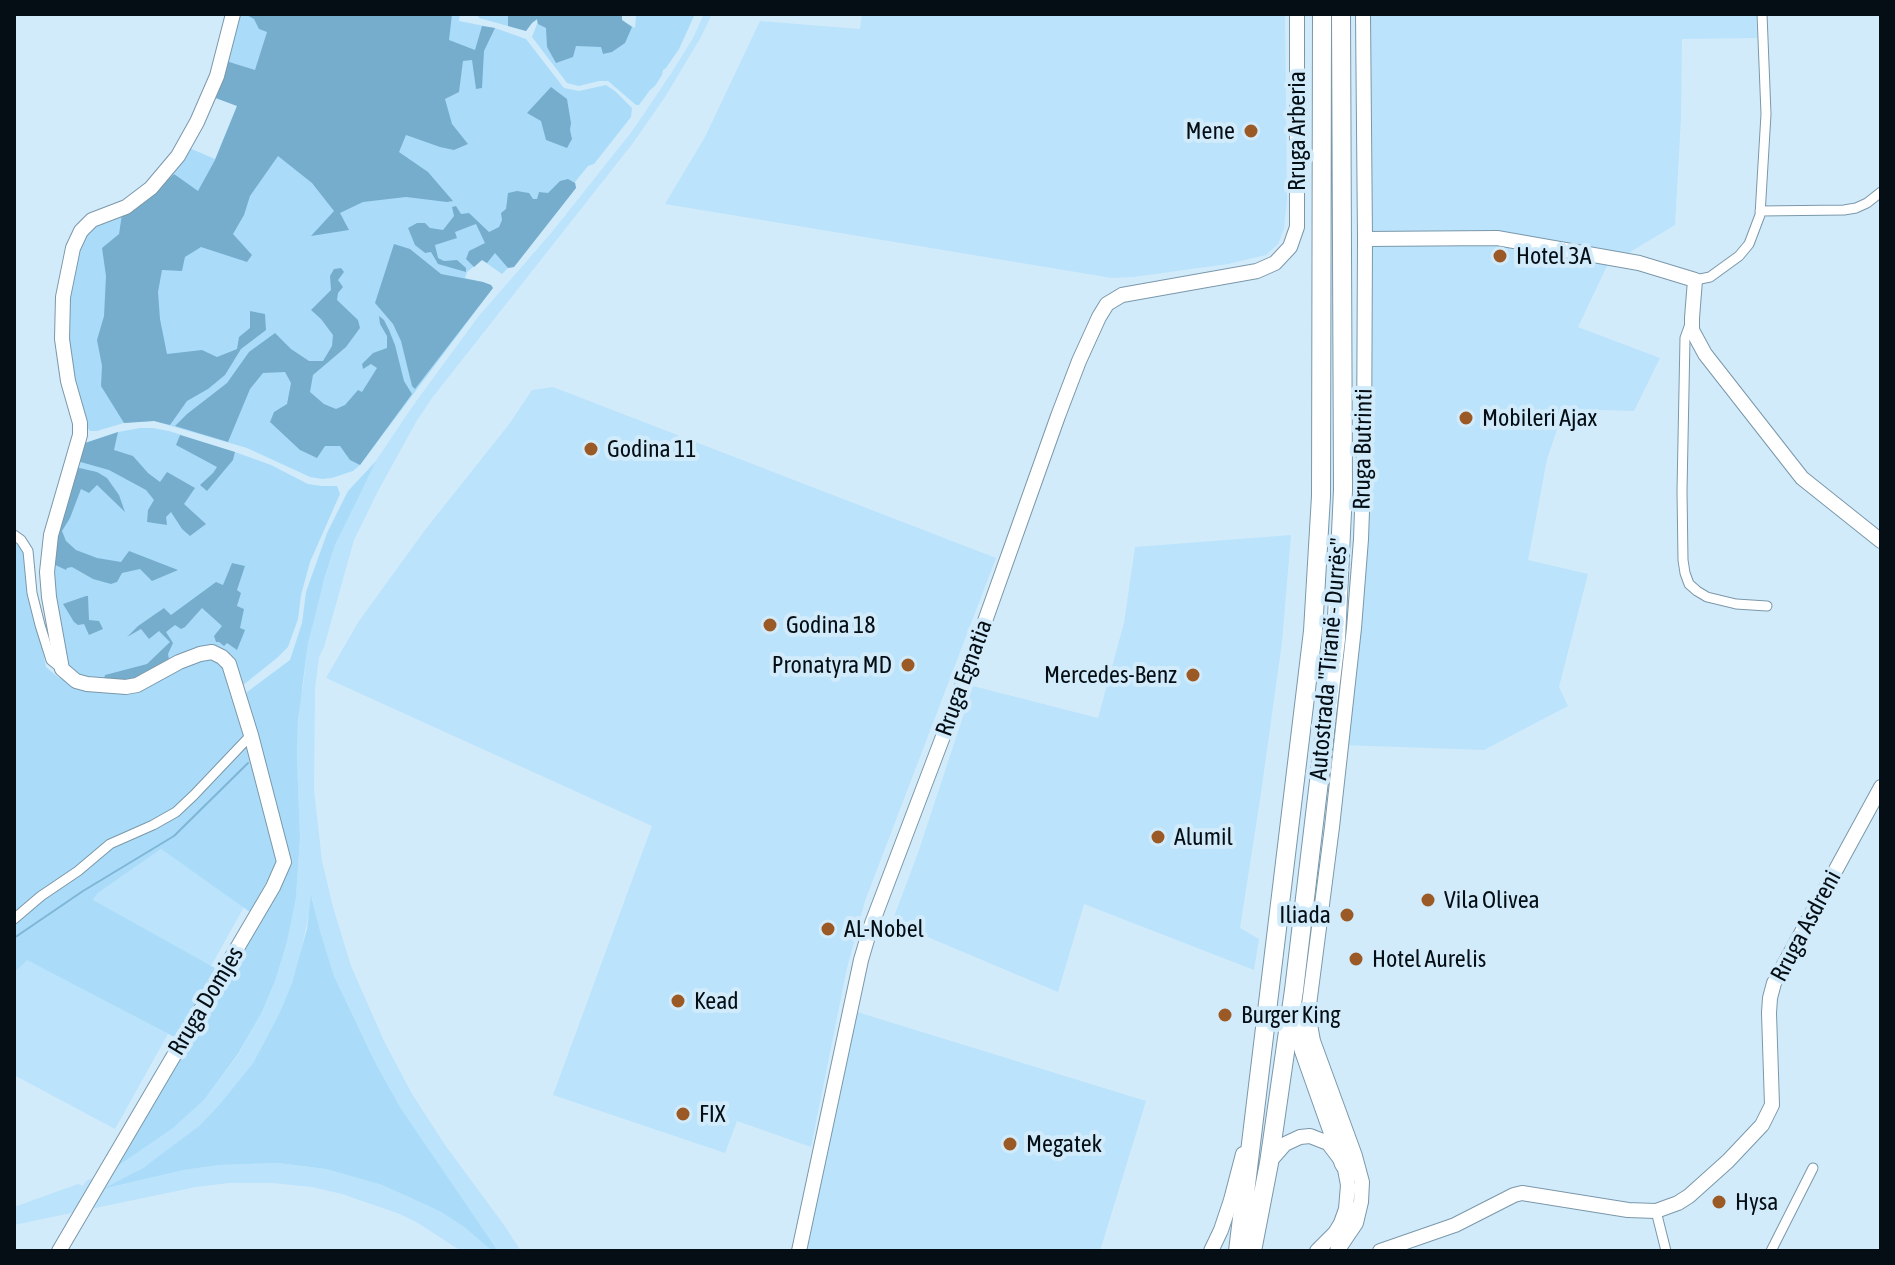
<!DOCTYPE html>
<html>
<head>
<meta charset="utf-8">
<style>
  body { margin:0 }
  #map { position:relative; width:1895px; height:1265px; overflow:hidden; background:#d2ebfb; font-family:"Asap Condensed",sans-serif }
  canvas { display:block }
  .frame { position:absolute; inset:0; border:16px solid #040e14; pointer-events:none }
</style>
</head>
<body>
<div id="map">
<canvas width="1895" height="1265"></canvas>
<div class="frame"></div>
</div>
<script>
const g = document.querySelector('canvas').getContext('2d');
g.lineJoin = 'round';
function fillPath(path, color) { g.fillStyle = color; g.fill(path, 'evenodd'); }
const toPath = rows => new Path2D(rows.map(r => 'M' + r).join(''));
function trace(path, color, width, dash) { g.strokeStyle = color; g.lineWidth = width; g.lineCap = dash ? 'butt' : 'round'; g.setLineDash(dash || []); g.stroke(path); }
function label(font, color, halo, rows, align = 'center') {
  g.font = font + ' "Asap Condensed",sans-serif'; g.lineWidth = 8; g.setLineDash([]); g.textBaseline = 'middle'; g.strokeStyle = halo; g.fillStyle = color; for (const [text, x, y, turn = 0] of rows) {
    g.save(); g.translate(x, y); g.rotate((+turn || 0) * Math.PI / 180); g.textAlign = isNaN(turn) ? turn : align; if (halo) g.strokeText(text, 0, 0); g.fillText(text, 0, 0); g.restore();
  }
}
fillPath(toPath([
  [704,14,712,14,701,37,665,97,633,143,432,398,416,422,378,491,354,540,324,647,319,657,315,689,314,790,322,861,333,907,351,966,384,1041,412,1094,445,1145,504,1225,521,1251,498,1251,400,1107,374,1060,334,976,321,934,312,898,300,957,292,983,279,1014,253,1063,219,1105,199,1126,161,1156,125,1179,108,1188,184,1170,220,1165,278,1163,326,1169,382,1185,441,1212,464,1227,492,1251,461,1251,418,1223,400,1214,342,1194,312,1187,272,1183,229,1183,196,1187,14,1225,14,1207,78,1184,83,1186,86,1181,115,1168,172,1129,204,1100,238,1055,262,1012,275,981,287,942,296,898,300,838,297,759,299,701,303,687,308,643,315,611,335,545,369,471,412,407,478,317,552,232,633,130,672,72,693,38],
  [862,14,1285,14,1287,198,1284,229,1278,244,1266,255,1228,264,1133,277,1112,278,665,204,705,137,760,21,860,29],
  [1363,14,1756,14,1757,38,1682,39,1681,118,1675,225,1607,266,1578,327,1660,358,1634,411,1564,409,1547,459,1528,560,1588,574,1559,687,1568,706,1484,750,1341,745,1361,539],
  [553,387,996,558,865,901,847,968,811,1147,737,1121,725,1153,553,1095,652,826,326,678,359,621,425,530,510,423,532,390],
  [1291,535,1282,642,1261,793,1240,928,1259,939,1254,970,1084,904,1058,992,892,922,918,853,973,686,1098,718,1124,623,1135,547],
  [161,849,244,907,211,966,93,901,98,893],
  [26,959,168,1034,115,1129,14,1075,14,974],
  [857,1012,1146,1101,1100,1251,802,1251]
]), '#bbe3fb');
fillPath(toPath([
  [237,14,460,14,459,21,495,28,526,39,564,88,579,91,606,85,615,91,632,108,631,117,594,164,588,166,575,182,576,188,514,267,508,268,502,274,482,260,467,272,465,278,483,282,491,285,493,288,360,465,353,471,332,478,322,479,310,477,247,448,154,421,124,423,97,431,90,431,83,423,64,330,78,251,88,231,96,224,132,211,141,205,174,174,187,147,215,159,237,106,213,97],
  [477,14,622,14,622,20,635,28,636,15,629,14,695,14,679,49,666,68,663,70,662,75,655,86,650,90,639,105,636,105,608,81,599,81,579,86,567,83,532,37,537,24,537,20,532,23,526,31,479,18],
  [140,428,153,428,169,431,235,452,271,465,308,484,322,486,337,486,340,494,310,562,301,595,298,619,288,647,277,658,242,686,249,750,276,860,274,868,250,912,161,849,98,893,93,900,215,968,176,1038,27,960,14,973,14,541,22,550,26,558,29,587,46,667,59,678,66,669,49,570,85,443,118,432],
  [376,461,335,545,324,580,308,643,298,720,297,759,300,838,296,898,287,942,275,981,262,1012,238,1054,204,1100,172,1129,115,1168,286,872,245,699,247,692,290,660,302,623,306,592,327,533,348,491],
  [311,895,321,934,334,976,374,1060,400,1107,498,1251,492,1251,464,1227,441,1212,413,1199,382,1185,326,1169,278,1163,220,1165,184,1170,103,1189,143,1168,199,1126,219,1105,253,1063,279,1014,292,983,307,929]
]), '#aadcfa');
fillPath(toPath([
  [245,14,452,14,449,40,475,50,482,26,495,28,484,51,482,88,476,89,472,60,463,61,459,92,445,99,452,124,468,144,454,150,440,147,406,135,399,152,428,172,453,201,447,202,406,197,363,202,340,213,349,230,311,236,334,211,312,183,278,156,250,196,244,215,233,234,252,255,247,262,201,247,185,257,182,271,162,270,158,292,160,319,167,354,202,350,217,357,237,349,239,337,250,328,250,311,265,314,266,330,241,349,225,375,208,389,187,401,170,425,154,421,124,423,101,386,102,366,97,340,104,316,106,276,102,248,119,234,122,214,141,205,174,174,198,191,215,160,237,106,213,97,226,61,255,70,267,32,259,29,254,19],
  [508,14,622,14,622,20,632,27,625,43,612,52,603,54,601,47,576,46,573,57,556,63,547,47,546,28,538,24,537,19,532,23,526,31,508,26],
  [551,87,567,99,571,123,570,130,572,139,567,148,546,140,541,121,527,113],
  [568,179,575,183,576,188,514,267,508,268,495,253,487,263,482,260,474,267,466,259,469,251,485,243,476,224,455,232,457,238,435,245,438,258,444,261,457,260,466,268,466,272,438,264,431,252,425,253,415,245,408,228,417,223,425,223,430,228,443,230,454,216,452,207,456,206,461,214,469,213,489,232,499,227,502,220,501,213,506,209,508,193,517,191,529,193,533,199,537,199,539,192,548,193,560,181],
  [394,244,410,249,441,274,483,282,491,285,493,288,415,389,412,386,401,341,393,324,375,303],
  [341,268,344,272,338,280,343,287,338,293,337,300,358,320,360,328,346,347,313,375,310,392,324,404,336,409,345,405,358,390,362,392,377,368,371,364,363,369,362,364,373,353,387,348,387,336,380,324,379,316,384,320,389,330,395,345,404,381,412,394,360,465,350,460,340,446,325,446,317,458,300,450,270,422,274,412,287,404,291,383,285,372,263,373,250,389,228,442,175,426,187,414,227,383,249,352,275,333,291,349,309,361,323,361,332,346,333,335,321,319,311,310,331,290,330,276,334,269],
  [118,432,114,450,133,456,148,473,160,482,167,472,195,488,184,504,206,524,190,536,182,529,171,512,166,517,167,525,147,522,148,510,154,500,146,490,109,470,77,461,85,443],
  [180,435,235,452,233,460,207,491,200,485,213,473,217,467,176,445],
  [75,467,97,472,107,478,119,495,125,512,97,485,89,493,81,489,70,518,62,531,66,541,76,550,97,558,121,562,129,551,178,570,152,581,140,569,122,573,117,582,111,584,93,579,72,567,67,568,66,570,49,562],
  [232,563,245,566,237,590,241,593,237,606,244,609,240,628,245,630,237,650,227,643,224,646,219,642,216,642,214,636,222,626,202,608,185,627,181,629,175,625,166,632,173,643,168,654,170,665,134,682,104,679,105,675,147,664,170,642,159,631,149,639,141,629,127,637,138,626,164,608,171,615,216,582,223,585],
  [86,596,88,596,89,620,99,621,103,629,89,635,84,624,78,625,74,622,63,604]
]), '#77adcc');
trace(toPath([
  [14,938,83,891,174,836,248,763]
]), '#7fb5d5', 2);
const street = toPath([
  [1760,211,1844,210,1856,208,1867,203,1881,192],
  [1695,280,1710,277,1739,256,1749,244,1760,215,1766,114,1762,14],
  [1690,324,1685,338,1682,491,1683,560,1685,573,1689,584,1697,591,1707,597,1736,604,1767,606],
  [14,535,21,540,28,551,32,593,40,625,51,660,62,669],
  [14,919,41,896,78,871,110,844,153,825,176,812,194,795,251,735],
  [1656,1211,1666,1251],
  [1771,1251,1813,1168]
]);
const secondary = toPath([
  [1365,239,1497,238,1639,263,1695,280,1692,318,1692,330,1705,354,1802,478,1881,541],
  [1271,1160,1285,1144,1300,1137,1310,1136,1328,1143,1344,1164,1348,1185,1346,1209,1341,1223,1335,1233,1317,1251],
  [59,1251,273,887,284,862,251,735,229,664,222,657,212,652,200,654,179,662,137,685,126,687,87,684,76,681,62,669,49,597,47,572,51,535,80,435,80,423,68,381,62,339,63,297,73,248,81,231,92,220,126,207,151,188,178,156,197,122,217,76,233,14],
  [799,1251,861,960,871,926,958,697,1058,416,1079,361,1099,317,1107,304,1122,295,1257,271,1275,263,1290,247,1297,227,1297,14],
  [1211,1251,1221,1230,1231,1200,1243,1154],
  [1337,1251,1356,1223,1361,1202,1362,1182,1355,1156,1313,1041,1309,1019,1309,1005,1332,827,1354,628,1361,539,1364,454,1365,239,1363,14],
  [1380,1251,1455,1225,1514,1195,1522,1193,1628,1210,1656,1211,1678,1203,1689,1196,1728,1161,1762,1125,1772,1105,1769,1013,1770,998,1774,983,1881,787]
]);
const highway = toPath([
  [1297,1013,1304,1051,1344,1164],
  [1238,1251,1313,631,1321,496,1322,14],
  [1252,1251,1269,1163,1294,990,1336,639,1343,490,1341,14]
]);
trace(street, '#7a98aa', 11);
trace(secondary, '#7a98aa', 16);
trace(highway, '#7a98aa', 20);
trace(street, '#fff', 9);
trace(secondary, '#fff', 14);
trace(highway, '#fff', 18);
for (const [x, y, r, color] of [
  [1251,131,8,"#9b5926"],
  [1500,256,8,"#9b5926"],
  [1466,418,8,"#9b5926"],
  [591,449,8,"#9b5926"],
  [770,625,8,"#9b5926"],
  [908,665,8,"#9b5926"],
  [1193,675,8,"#9b5926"],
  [1158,837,8,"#9b5926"],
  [1428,900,8,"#9b5926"],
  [1347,915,8,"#9b5926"],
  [828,929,8,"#9b5926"],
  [1356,959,8,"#9b5926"],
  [678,1001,8,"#9b5926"],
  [1225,1015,8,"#9b5926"],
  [683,1114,8,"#9b5926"],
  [1010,1144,8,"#9b5926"],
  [1719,1202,8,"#9b5926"]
]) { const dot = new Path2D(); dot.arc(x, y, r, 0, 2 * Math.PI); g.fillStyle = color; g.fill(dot); trace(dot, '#d2ebfb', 3); }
label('24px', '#040e14', '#d2ebfb', [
  ["Mene",1235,131,"right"],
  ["Hotel 3A",1516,256],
  ["Mobileri Ajax",1482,418],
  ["Godina 11",607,449],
  ["Godina 18",786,625],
  ["Pronatyra MD",892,665,"right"],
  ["Mercedes-Benz",1177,675,"right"],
  ["Alumil",1174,837],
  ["Vila Olivea",1444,900],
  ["Iliada",1331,915,"right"],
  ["AL-Nobel",844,929],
  ["Hotel Aurelis",1372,959],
  ["Kead",694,1001],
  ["Burger King",1241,1015],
  ["FIX",699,1114],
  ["Megatek",1026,1144],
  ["Hysa",1735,1202]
], 'left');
label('24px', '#040e14', '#d2ebfb', [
  ["Rruga Arberia",1297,131,-90],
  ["Rruga Butrinti",1363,449,-89],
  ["Autostrada \"Tiranë - Durrës\"",1329,659,-85],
  ["Rruga Egnatia",964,678,-70],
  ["Rruga Asdreni",1806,926,-62],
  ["Rruga Domjes",206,1001,-59]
]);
</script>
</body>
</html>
